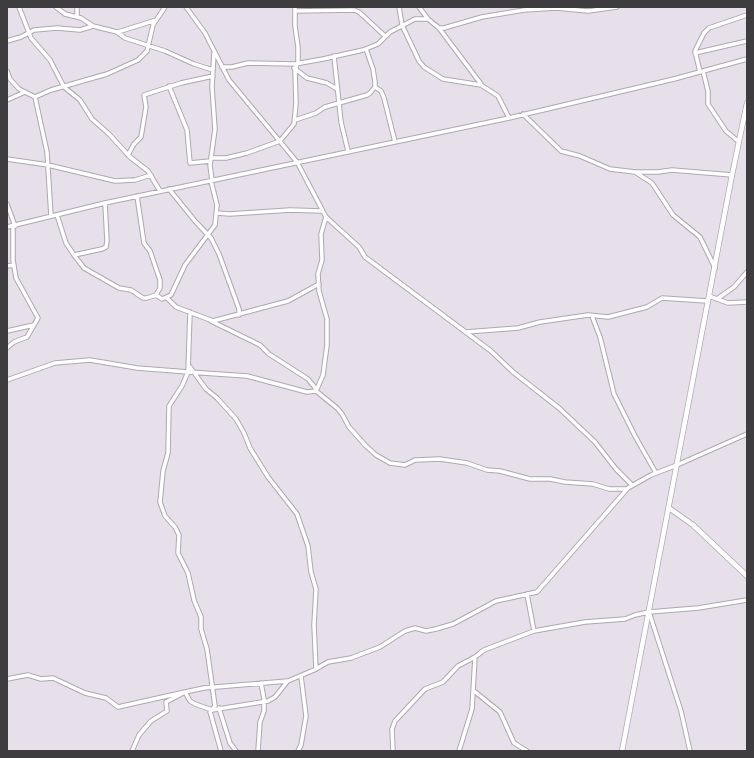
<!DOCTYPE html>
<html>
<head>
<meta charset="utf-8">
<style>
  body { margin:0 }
  #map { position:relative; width:754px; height:758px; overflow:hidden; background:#e7dfea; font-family:"Exo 2",sans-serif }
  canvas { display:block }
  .frame { position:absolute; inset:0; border:8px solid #3f3c40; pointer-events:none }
</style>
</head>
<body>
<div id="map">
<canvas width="754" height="758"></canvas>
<div class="frame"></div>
</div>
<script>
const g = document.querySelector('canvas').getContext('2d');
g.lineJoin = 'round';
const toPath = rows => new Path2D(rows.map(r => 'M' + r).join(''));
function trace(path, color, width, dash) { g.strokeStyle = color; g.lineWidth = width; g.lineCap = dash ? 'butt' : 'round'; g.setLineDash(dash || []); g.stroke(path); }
const minor = toPath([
  [19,7,31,38,50,60,64,87,80,100,92,119,109,134,130,157,148,171,160,191],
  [56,7,65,14,81,18,93,26,117,32,125,38,165,51,194,64,213,70],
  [77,7,77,17],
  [186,7,205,33,229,80,297,162,326,217,359,247,365,257,491,351,513,372,559,408,595,442,616,469,632,485],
  [399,7,402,25,419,61,424,67,443,79,481,85,498,96,509,118],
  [419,7,428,19],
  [295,11,354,10,359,12,385,36],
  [439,28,481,84],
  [118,32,156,20],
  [7,41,21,37,34,30,57,28,80,30,93,26],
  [695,53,747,41],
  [334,56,341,122,348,151],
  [222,67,232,67,248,63,295,64,323,59,363,50,378,44,390,32,415,19,428,19,439,28,444,28,482,17,524,10,556,8,588,11,617,7],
  [294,68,307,78,327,83,337,89],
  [7,71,10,79,19,89,35,97],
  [703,71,708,91,708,104,726,131,739,142],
  [700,72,695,51,704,33,709,28,747,15],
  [169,86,187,130,190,163,210,161],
  [375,87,381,91,384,98,395,142],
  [7,100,25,92],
  [523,114,561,151,580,156,610,169,635,172,658,172,672,170,732,175],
  [295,120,316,113,325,107,367,95,370,93,375,87,375,82,373,69,366,49],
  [128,155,134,144,141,137,146,107,144,95,181,83,213,76],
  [212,158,226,158,247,153,280,141,294,124,296,103,295,71,298,61,298,47,295,26,295,7],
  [7,159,48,165,115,181,135,180,151,175],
  [635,172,652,183,673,215,700,237,715,268],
  [212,181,210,165,215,129,212,87,214,53],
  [169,189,195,221,211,238,219,254,239,309,239,315],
  [7,204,15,226],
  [216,213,230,214,290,210,322,211],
  [57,215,66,243,74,255,102,249,106,247,107,241,105,203],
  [51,216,47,152,35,97,51,90,107,74,138,60,147,51,153,25,165,7],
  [7,227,105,203,509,118,674,79,747,59],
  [74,255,84,268,119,288,131,290,143,298,147,298,156,295,160,288,160,280,150,251,144,243,137,196],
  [7,266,14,265],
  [156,295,162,299,171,295,185,265,215,225,217,205,211,181],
  [709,296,728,303,747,302],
  [167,298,176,307,213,321,288,301,319,284],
  [717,299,734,287,747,272],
  [592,316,600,337,614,394,635,436,656,473],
  [211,321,260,345,269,354,308,379,316,389],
  [7,331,34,325],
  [466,332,518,328,540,322,588,315,608,317,647,307,662,298,707,301],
  [7,348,14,342,27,337,38,318,16,278,13,260,13,226],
  [190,367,206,389,217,398,236,419,244,433,250,448,268,477,297,514,308,546,311,572,316,589,314,625,316,669],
  [7,380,55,363,90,360,137,368,188,372,190,312],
  [316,391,323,375,327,345,327,319,319,291,318,274,322,260,321,234,326,217],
  [649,612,681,711,690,751],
  [534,631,585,622,625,619,635,615,649,612,698,608,747,600],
  [7,679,28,675,41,679,53,678,85,693,106,698,118,707,185,692,190,701,195,704,212,710,268,701,275,697,287,682],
  [474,691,500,712,514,743,527,751],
  [219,708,230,743,236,751],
  [132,751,139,735,151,721,167,711,166,702,185,692,204,688,288,681,314,670,328,662,351,658,380,647,405,631,415,628,426,631,436,629,453,624,496,601,537,592,628,488,651,475,677,465,747,434],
  [221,751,211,715,210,712,215,706,207,649,201,629,201,617,194,600,188,573,178,553,179,535,175,527,165,516,160,502,163,471,168,453,169,406,182,386,188,372,247,376,307,392,316,391,337,408,342,414,349,427,366,446,376,455,390,463,405,465,415,460,440,459,467,463,487,470,500,471,530,479,550,479,565,482,593,484,609,489,626,489],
  [258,751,260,722,264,711,264,699,261,683],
  [298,751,301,745,306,716,301,676],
  [393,751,392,729,395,721,425,689,443,682,458,666,475,657],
  [459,751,472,709,475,657,484,650,534,631,527,594]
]);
const tertiary = toPath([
  [669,508,693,525,747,576],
  [622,751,732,175,747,103]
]);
trace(minor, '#afa7b2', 5.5);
trace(tertiary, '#afa7b2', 6);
trace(minor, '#fff', 3.5);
trace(tertiary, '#fff', 4.5);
</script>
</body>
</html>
